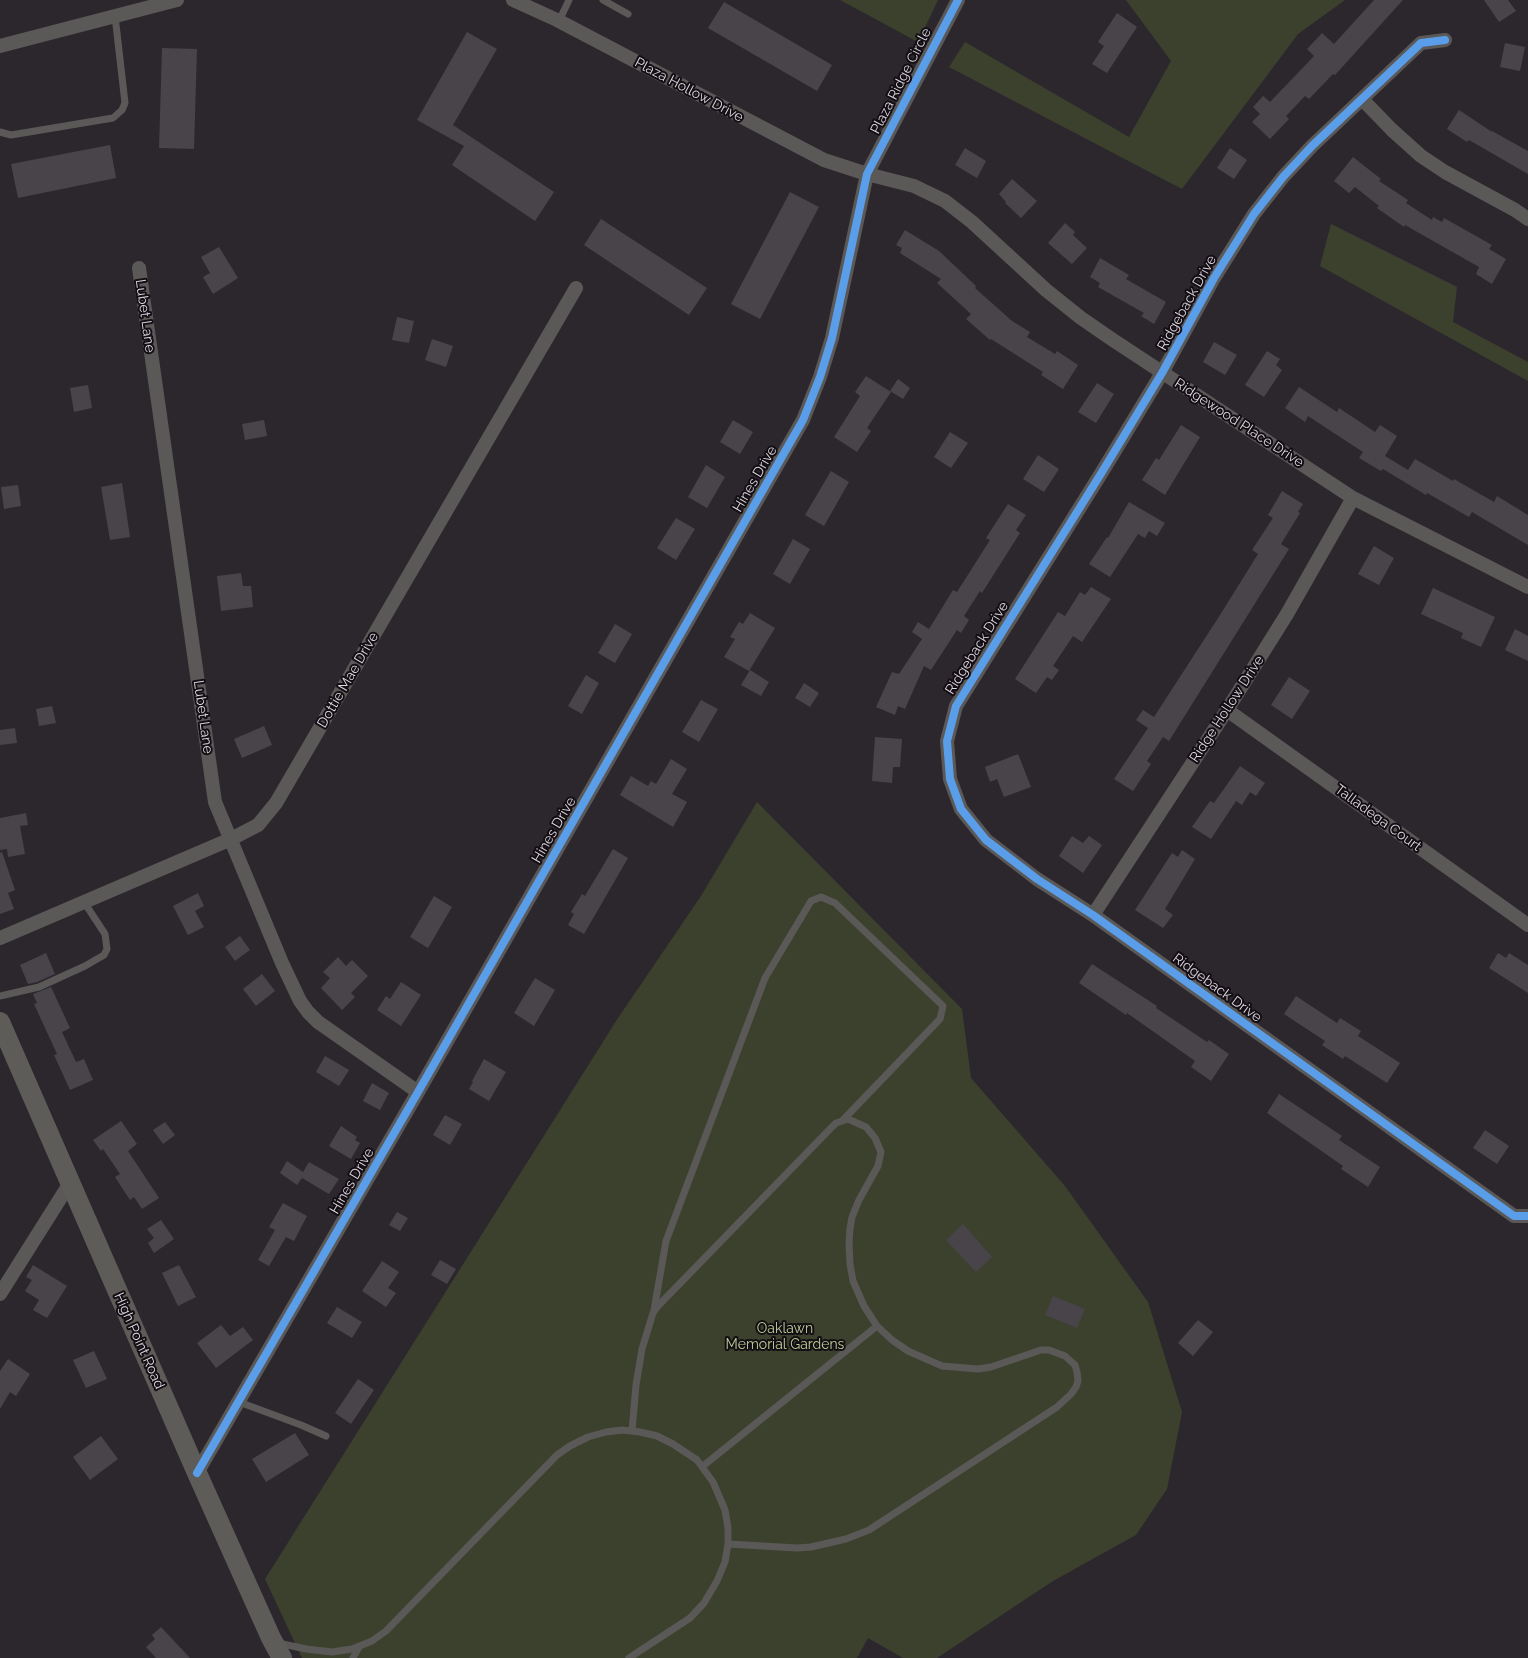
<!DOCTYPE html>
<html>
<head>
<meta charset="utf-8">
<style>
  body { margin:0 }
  canvas { display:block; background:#2c262d }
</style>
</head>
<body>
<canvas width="1528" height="1658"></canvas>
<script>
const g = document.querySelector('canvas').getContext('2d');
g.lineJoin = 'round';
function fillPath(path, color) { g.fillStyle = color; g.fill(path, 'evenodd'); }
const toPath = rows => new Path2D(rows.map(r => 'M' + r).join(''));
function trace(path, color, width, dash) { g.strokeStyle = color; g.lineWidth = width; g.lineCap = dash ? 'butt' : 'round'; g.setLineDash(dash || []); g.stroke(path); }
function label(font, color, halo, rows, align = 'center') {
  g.font = font + ' Raleway,sans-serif'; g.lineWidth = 4; g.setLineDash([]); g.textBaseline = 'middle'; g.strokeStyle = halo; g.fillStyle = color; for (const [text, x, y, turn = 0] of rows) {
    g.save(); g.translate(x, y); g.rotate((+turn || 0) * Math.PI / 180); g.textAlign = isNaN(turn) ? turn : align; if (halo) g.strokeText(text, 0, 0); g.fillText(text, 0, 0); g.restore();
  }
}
fillPath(toPath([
  [840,0,938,0,918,42],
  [1126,0,1345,0,1298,34,1182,189,949,67,965,42,1129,137,1171,61],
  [1331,224,1457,287,1453,322,1528,362,1528,381,1320,266],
  [757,802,962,1009,971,1078,1065,1186,1148,1302,1182,1412,1167,1489,1136,1535,1053,1581,937,1658,903,1658,868,1638,857,1658,302,1658,265,1579,618,1018,701,896]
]), '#3c412d');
fillPath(toPath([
  [1374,0,1403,0,1335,75,1333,74,1309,99,1305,96,1286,116,1289,119,1270,139,1252,122,1260,114,1253,107,1263,96,1270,102,1314,56,1307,49,1322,33,1334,44],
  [1484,0,1508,0,1516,11,1499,22],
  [724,2,832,65,817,91,708,28],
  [1117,13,1137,27,1107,73,1092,64,1104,46,1098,42],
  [467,32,497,49,453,125,554,192,535,221,452,165,464,146,417,120],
  [1505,43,1525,47,1520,71,1500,67],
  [162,48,197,49,194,149,159,148],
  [1459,110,1492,132,1492,131,1528,151,1528,174,1469,140,1467,142,1447,129],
  [110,145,116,178,18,198,11,164],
  [965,148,986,161,977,178,955,165],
  [1230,148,1247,160,1234,179,1217,168],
  [1353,157,1381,179,1379,181,1408,200,1406,203,1432,220,1433,217,1442,222,1444,218,1492,245,1489,249,1506,259,1492,284,1476,274,1479,267,1405,225,1404,227,1377,208,1379,206,1355,187,1349,193,1334,181],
  [1012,179,1037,201,1021,218,1005,203,1006,202,999,194],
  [790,192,819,207,760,319,731,304],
  [601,219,707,288,689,315,584,245],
  [1065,223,1075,232,1073,235,1087,248,1072,264,1048,243],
  [905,230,939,251,976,286,975,288,1012,321,1030,332,1027,337,1055,354,1057,351,1078,365,1063,389,1041,375,1043,372,991,339,990,340,966,319,971,314,937,283,941,279,900,253,902,248,896,245],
  [219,247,238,278,213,294,203,277,210,273,201,257],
  [1100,258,1129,275,1126,279,1166,302,1154,324,1141,316,1144,313,1098,287,1100,283,1090,277],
  [397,317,414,321,409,343,392,340],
  [432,339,453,346,446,367,425,360],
  [1214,342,1237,355,1225,375,1203,362],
  [1267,351,1280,359,1276,365,1282,370,1264,397,1245,385],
  [866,376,891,392,867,428,871,431,857,452,834,437,860,396,855,392],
  [898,379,910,388,903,399,890,391],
  [1097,383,1114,394,1096,423,1078,412],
  [88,385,92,408,74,412,70,388],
  [1299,387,1337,412,1339,408,1375,432,1380,425,1397,436,1385,456,1408,470,1415,459,1453,481,1454,479,1494,502,1497,496,1528,515,1528,545,1472,512,1469,517,1427,493,1426,495,1383,469,1381,471,1359,458,1363,452,1308,416,1305,422,1285,408],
  [264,420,267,436,245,440,242,424],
  [733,420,753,432,740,454,720,442],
  [1181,425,1200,437,1165,495,1142,480,1156,458,1159,460],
  [950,432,968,443,951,468,934,457],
  [1038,455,1059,469,1044,492,1023,479],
  [706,465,725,477,707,508,688,497],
  [831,471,849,482,824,526,805,515],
  [122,483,130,537,110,540,101,487],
  [18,485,21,506,4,509,1,487],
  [1282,491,1303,504,1298,512,1300,513,1281,544,1289,549,1169,741,1163,737,1147,761,1151,764,1133,791,1114,779,1148,728,1136,720,1143,710,1154,717,1220,615,1258,554,1252,550,1273,518,1268,515],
  [1129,502,1165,523,1157,536,1149,531,1145,538,1138,534,1110,577,1089,564,1107,537,1108,538],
  [1008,504,1026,515,1016,530,1020,533,982,593,980,591,964,616,969,620,961,633,957,630,931,670,924,666,905,709,898,706,895,715,876,707,892,672,899,674,922,639,912,632,918,622,929,629,953,590,957,592,990,540,986,538],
  [676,518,695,529,676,560,657,548],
  [793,539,810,549,790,584,773,574],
  [1374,546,1394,558,1379,585,1358,574],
  [241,573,243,586,251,586,253,607,221,611,217,576],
  [1091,587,1111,599,1082,642,1073,636,1053,666,1059,670,1052,680,1047,677,1036,693,1015,679,1058,612,1065,616,1080,592,1085,595],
  [1433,588,1495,617,1481,647,1461,638,1463,633,1421,614],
  [750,613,775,628,749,671,724,657,735,639,730,637,739,622,743,624],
  [615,624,632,634,615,663,598,653],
  [1515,629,1528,636,1528,661,1505,650],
  [750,670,769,682,761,696,741,685],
  [586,675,599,683,582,714,568,706],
  [1289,677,1310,691,1292,719,1271,705],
  [804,683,819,693,810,707,795,698],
  [701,700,718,709,699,742,682,732],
  [52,706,56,723,39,726,36,709],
  [264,726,272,745,242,758,234,739],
  [15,728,17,743,0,745,0,730],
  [875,737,902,739,900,767,893,767,892,783,872,781],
  [1018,754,1031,787,1004,797,997,779,990,782,985,767],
  [671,759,687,769,672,794,687,802,673,827,620,795,631,776,648,786,651,781,656,784],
  [1240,766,1265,783,1256,796,1250,792,1242,805,1236,801,1211,839,1192,827,1210,801,1214,803],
  [26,813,28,825,20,826,25,854,8,857,7,849,0,850,0,818],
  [1072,836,1083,843,1089,836,1102,845,1083,873,1059,856],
  [613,849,628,858,584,934,568,925,574,914,571,912,582,894,585,896],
  [1182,850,1195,859,1165,909,1173,915,1163,928,1135,910,1172,853,1178,857],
  [2,852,15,890,8,893,14,909,0,914,0,853],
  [198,893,204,906,195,911,204,927,188,935,173,906],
  [434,896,452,907,428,948,410,937],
  [240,936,250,950,235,961,225,947],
  [46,953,55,974,37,982,28,984,20,965],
  [1498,953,1506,958,1509,953,1528,965,1528,993,1489,968],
  [338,957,346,966,352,960,368,976,351,993,355,997,342,1010,321,988,330,978,323,972],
  [1092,964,1157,1006,1156,1008,1207,1042,1209,1040,1229,1054,1211,1081,1191,1067,1195,1061,1127,1013,1126,1015,1079,983],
  [262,974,275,991,256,1006,243,989],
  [535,978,555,990,534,1026,514,1013],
  [401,982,421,995,401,1026,377,1010,386,996,390,999],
  [51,987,70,1028,62,1032,76,1062,84,1059,93,1080,70,1090,54,1055,57,1054,34,1004,37,1003,33,994],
  [1296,996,1337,1023,1340,1018,1361,1031,1358,1036,1400,1063,1387,1083,1345,1056,1343,1059,1322,1045,1325,1041,1284,1014],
  [325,1056,349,1070,339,1086,316,1072],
  [484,1059,506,1072,489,1101,469,1089,473,1082,472,1081],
  [372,1083,389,1093,380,1110,363,1101],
  [1279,1094,1342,1136,1339,1140,1380,1167,1368,1187,1341,1169,1343,1166,1267,1113],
  [445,1115,462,1124,450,1145,433,1135],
  [121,1121,137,1144,128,1151,159,1198,142,1209,134,1197,130,1200,115,1177,120,1174,103,1149,101,1151,93,1140],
  [165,1122,175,1135,163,1144,153,1130],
  [341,1126,357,1137,355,1140,360,1143,351,1159,329,1146],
  [1485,1130,1509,1146,1497,1164,1473,1148],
  [287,1161,303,1172,309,1162,339,1179,329,1194,302,1178,297,1185,280,1173],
  [283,1203,307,1216,294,1241,286,1237,269,1266,258,1260,275,1230,269,1227],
  [397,1212,408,1218,400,1231,389,1225],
  [161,1220,174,1239,154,1253,148,1243,154,1238,147,1229],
  [963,1224,992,1257,976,1272,946,1240],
  [440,1260,456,1269,447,1284,431,1275],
  [382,1261,399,1272,388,1288,396,1293,386,1307,362,1291],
  [33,1265,67,1286,47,1318,33,1310,39,1300,25,1291,32,1280,26,1277],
  [179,1265,196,1297,178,1306,162,1273],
  [1053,1296,1085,1309,1077,1328,1045,1315],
  [337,1307,362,1322,352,1338,327,1323],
  [1198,1320,1213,1332,1193,1356,1178,1343],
  [221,1325,230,1336,243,1327,253,1340,216,1368,197,1343],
  [94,1351,107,1379,86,1388,73,1360],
  [8,1359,30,1374,16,1396,10,1392,0,1409,0,1371],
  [358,1379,374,1390,351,1424,335,1413],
  [295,1433,309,1455,266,1482,252,1459],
  [101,1436,118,1459,90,1480,73,1457],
  [161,1627,190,1658,156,1658,146,1647,155,1639,152,1635]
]), '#48444a');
trace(toPath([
  [603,0,628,14],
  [559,21,569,0],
  [0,132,11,135,113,118,122,110,125,103,115,16],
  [0,996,39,987,85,966,104,955,107,949,105,934,84,902],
  [654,1310,666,1241,765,978,811,901,821,897,835,903,943,1006,940,1019,843,1120],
  [239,1402,301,1425,326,1436],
  [632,1431,636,1385,642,1349,653,1313,658,1306,830,1129,836,1123,848,1119,866,1127,875,1138,881,1152,878,1166,859,1200,852,1217,850,1229,849,1244,850,1264,853,1281,864,1306,877,1326,892,1340,908,1351,942,1366,978,1369,991,1367,1041,1350,1049,1350,1065,1356,1075,1365,1077,1372,1078,1381,1076,1387,1071,1394,1057,1407,869,1530,846,1539,811,1547,797,1548,728,1544],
  [703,1466,877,1326],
  [278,1643,306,1649,332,1652,352,1649,372,1641,386,1631,557,1455,570,1446,588,1437,606,1432,622,1430,640,1432,657,1436,673,1444,697,1460,713,1482,725,1510,728,1528,728,1544,725,1562,717,1581,704,1603,690,1618,629,1658],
  [353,1658,359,1647]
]), '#5b5957', 7);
trace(toPath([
  [513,0,557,20,824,160,867,174,914,186,945,201,972,222,1046,290,1081,318,1113,340,1353,498,1528,587],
  [1445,40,1421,43,1312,146,1283,177,1254,214,1214,278,1162,373,1102,472,956,706,947,741,950,779,961,809,986,840,1037,879,1093,915,1514,1216,1528,1216],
  [0,46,177,0],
  [1362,99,1392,130,1421,156,1445,172,1515,210,1528,219],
  [139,268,215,802,282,963,300,1001,308,1012,318,1022,418,1092],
  [1227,710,1528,925],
  [1093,915,1227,710,1287,614,1353,498],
  [0,938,231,839,258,825,276,803,576,288],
  [0,1294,70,1183],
  [197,1473,418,1092,803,420,820,377,832,338,867,174,958,0]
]), '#5b5957', 14);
trace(toPath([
  [0,1022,197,1473,271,1638,282,1658]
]), '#5e5c58', 20);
trace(toPath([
  [1445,40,1421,43,1312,146,1283,177,1254,214,1214,278,1162,373,1102,472,956,706,947,741,950,779,961,809,986,840,1037,879,1093,915,1514,1216,1528,1216],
  [197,1473,418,1092,803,420,820,377,832,338,867,174,958,0]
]), '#5a9eea', 8);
label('14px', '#ded6df', '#130e14', [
  ["Plaza Ridge Circle",901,81,-63],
  ["Plaza Hollow Drive",689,90,28],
  ["Ridgeback Drive",1187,303,-61],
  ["Lubet Lane",145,316,82],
  ["Ridgewood Place Drive",1239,423,33],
  ["Hines Drive",755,479,-60],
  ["Ridgeback Drive",977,648,-58],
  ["Dottie Mae Drive",348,680,-60],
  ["Ridge Hollow Drive",1227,709,-57],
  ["Lubet Lane",203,717,82],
  ["Talladega Court",1378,818,36],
  ["Hines Drive",554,830,-60],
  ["Ridgeback Drive",1217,988,36],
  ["Hines Drive",352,1181,-60],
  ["High Point Road",139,1341,66]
]);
label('14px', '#bdcd96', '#130e14', [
  ["Oaklawn",785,1329],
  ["Memorial Gardens",785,1345]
]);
</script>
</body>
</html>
